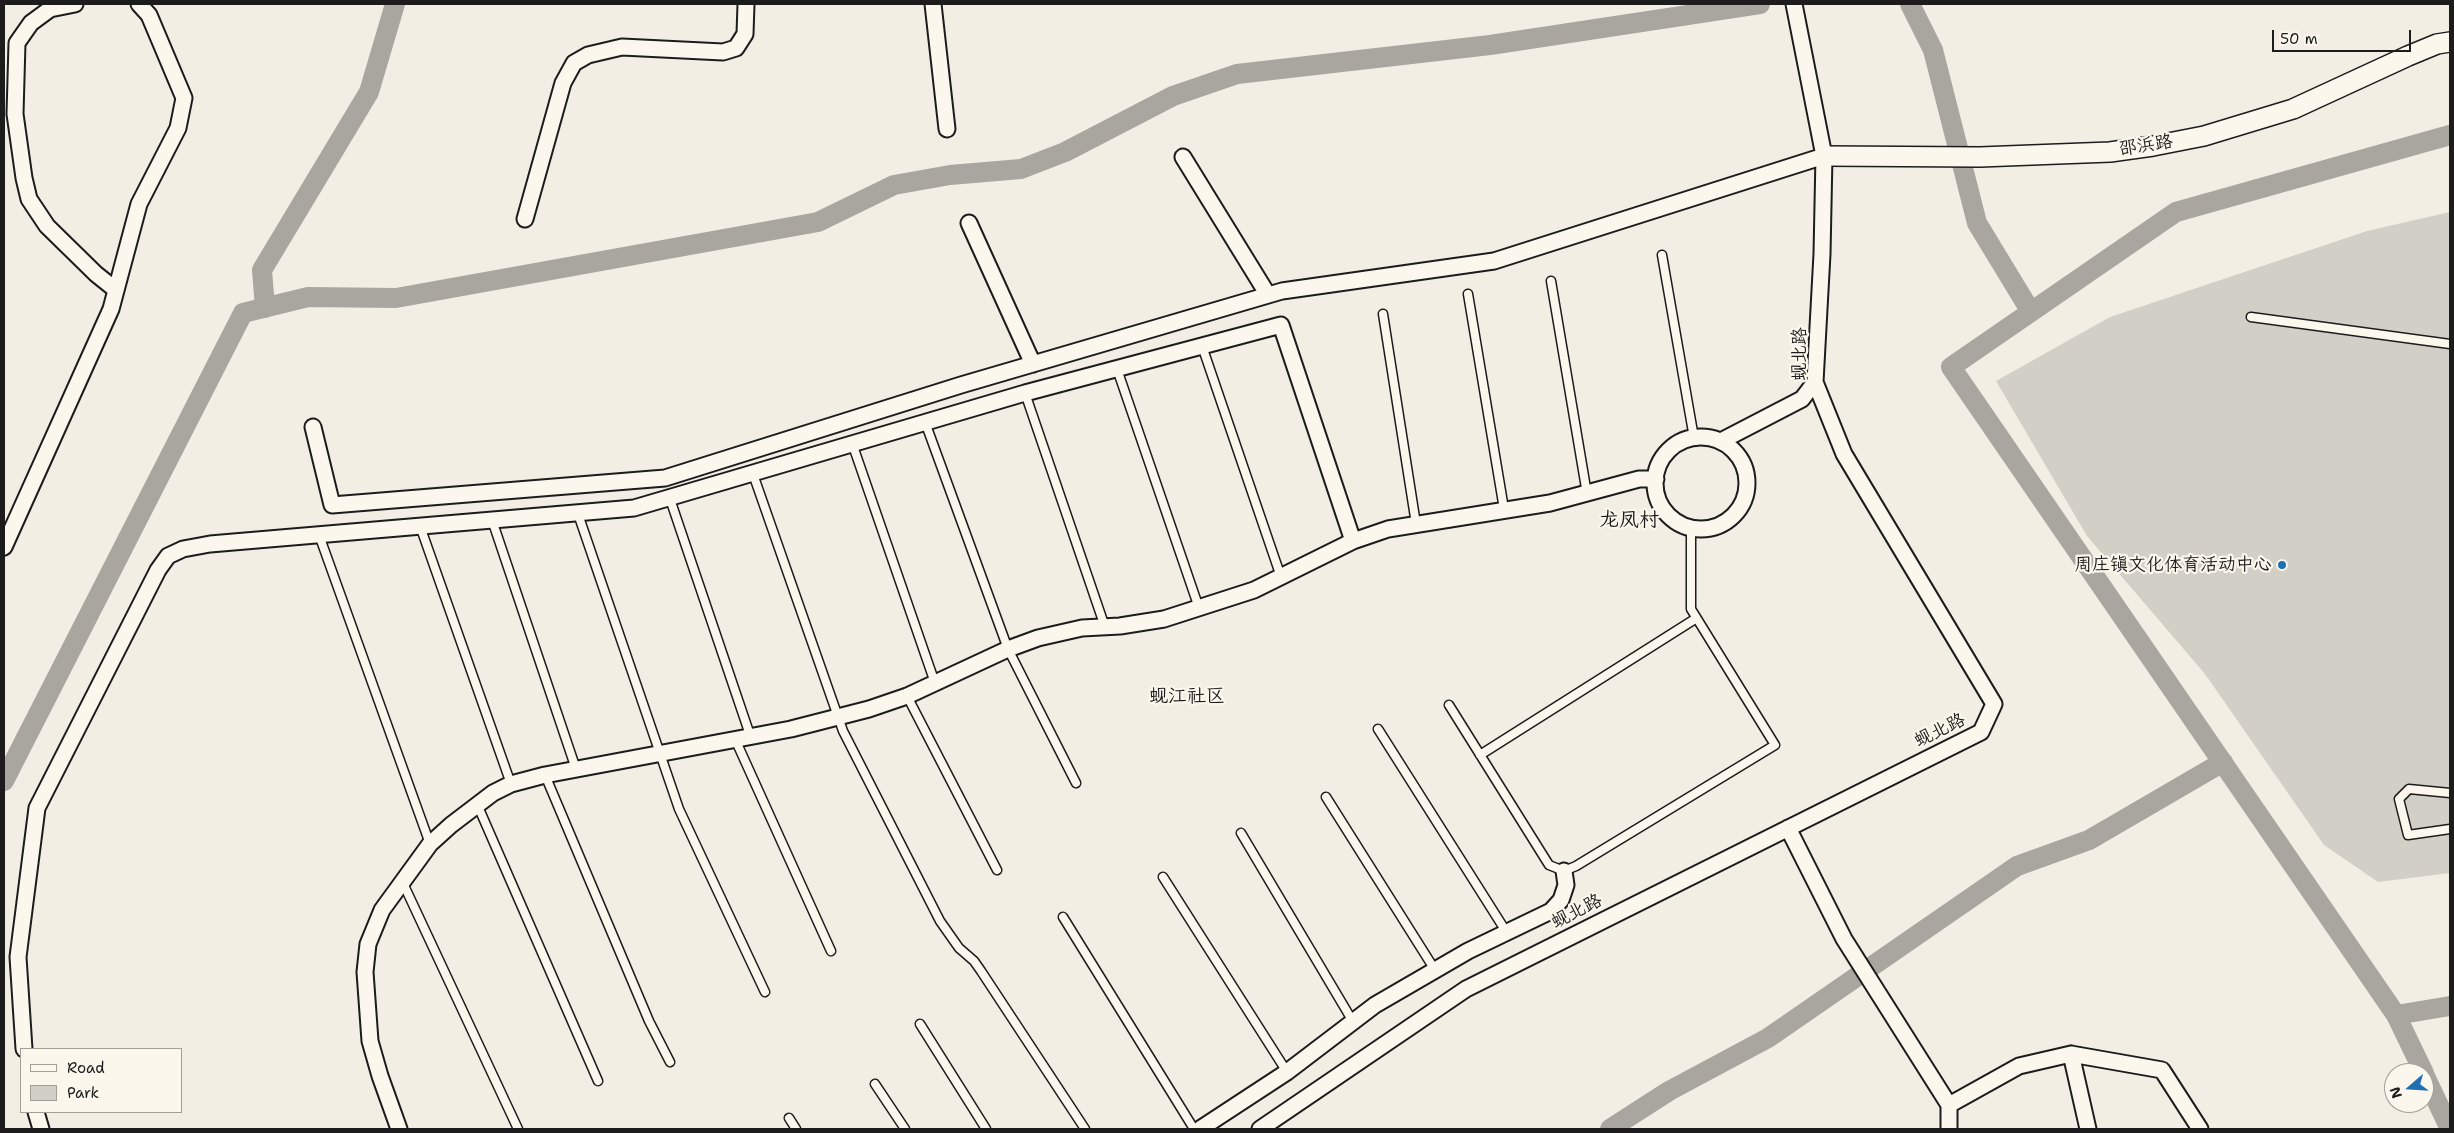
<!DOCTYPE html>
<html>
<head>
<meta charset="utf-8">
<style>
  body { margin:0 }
  #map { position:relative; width:2454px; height:1133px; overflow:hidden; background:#f2eee4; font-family:"Shantell Sans",sans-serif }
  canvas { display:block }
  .frame { position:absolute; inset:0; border:5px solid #1c1c1c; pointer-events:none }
  .legend { position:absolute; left:20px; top:1048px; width:162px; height:65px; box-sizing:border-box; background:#fbf7ec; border:1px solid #a29f99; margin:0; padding:6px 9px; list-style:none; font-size:15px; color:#1c1c1c }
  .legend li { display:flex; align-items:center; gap:10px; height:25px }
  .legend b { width:25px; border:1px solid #a29f99 }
  .north { position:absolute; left:2384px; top:1063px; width:50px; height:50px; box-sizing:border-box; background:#fbf7ec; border:1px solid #a29f99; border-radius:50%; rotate:251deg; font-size:14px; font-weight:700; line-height:20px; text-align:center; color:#1c1c1c }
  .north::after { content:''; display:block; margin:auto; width:18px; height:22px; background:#1f6fb2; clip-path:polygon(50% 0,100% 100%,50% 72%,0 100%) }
  .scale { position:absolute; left:2272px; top:30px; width:139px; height:22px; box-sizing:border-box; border:2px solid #1c1c1c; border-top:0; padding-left:6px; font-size:15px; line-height:18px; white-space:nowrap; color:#1c1c1c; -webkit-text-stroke:4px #fbf7ec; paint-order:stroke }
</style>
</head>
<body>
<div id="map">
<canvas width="2454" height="1133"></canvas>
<div class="frame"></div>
<ul class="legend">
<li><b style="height:6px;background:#fbf7ec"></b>Road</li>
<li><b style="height:14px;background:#d2cfc6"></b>Park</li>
</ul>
<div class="north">N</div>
<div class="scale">50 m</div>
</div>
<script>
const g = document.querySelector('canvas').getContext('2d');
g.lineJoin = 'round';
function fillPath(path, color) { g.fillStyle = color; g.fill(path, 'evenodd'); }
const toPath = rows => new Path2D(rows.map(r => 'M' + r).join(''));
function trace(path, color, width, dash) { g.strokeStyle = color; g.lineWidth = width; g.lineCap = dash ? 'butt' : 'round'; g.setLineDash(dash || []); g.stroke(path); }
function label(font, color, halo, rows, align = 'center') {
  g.font = font + ' "Shantell Sans","LXGW WenKai TC",sans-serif'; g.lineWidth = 4.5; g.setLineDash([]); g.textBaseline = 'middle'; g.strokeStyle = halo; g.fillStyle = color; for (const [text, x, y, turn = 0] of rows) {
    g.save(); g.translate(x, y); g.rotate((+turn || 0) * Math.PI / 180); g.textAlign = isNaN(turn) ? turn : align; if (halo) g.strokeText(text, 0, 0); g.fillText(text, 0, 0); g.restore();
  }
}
fillPath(toPath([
  [2450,212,2450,873,2378,882,2324,845,2205,674,2087,536,1996,381,2110,317,2367,231]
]), '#d2cfc6');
trace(toPath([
  [1910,4,1933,50,1977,223,2031,312],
  [265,308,262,270,369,92,395,4],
  [4,781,243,313,308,297,396,298,818,222,894,185,950,175,1021,169,1065,152,1173,96,1237,74,1490,45,1760,4],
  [2396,1015,2450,1006],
  [2424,1073,2396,1015,1951,367,2176,212,2450,135],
  [2424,1074,2450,1129],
  [1610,1129,1669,1091,1768,1038,2017,866,2089,840,2223,762]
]), '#a9a6a0', 20);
const service = toPath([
  [1662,255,1694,438],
  [1551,281,1587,494],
  [1468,294,1504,509],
  [1383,314,1416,524],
  [2251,317,2450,344],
  [1202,346,1281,577],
  [1117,369,1199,608],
  [1025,393,1105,627],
  [925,422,1008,649,1076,783],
  [852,443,935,683],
  [753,474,843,731,940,921,959,948,974,961,981,971,1085,1129],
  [670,499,750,735],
  [578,514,679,809,765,992],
  [492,520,576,769],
  [420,526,511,784],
  [319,535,430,844],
  [907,696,997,870],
  [1449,705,1549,865,1564,871,1576,866,1775,745,1691,609,1691,528],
  [1378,729,1507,933],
  [735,739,831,951],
  [1480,755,1695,619],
  [545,775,649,1021,670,1062],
  [2450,793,2409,789,2399,799,2408,835,2450,829],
  [1326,797,1435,970],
  [477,804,598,1081],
  [1241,833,1352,1020],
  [1163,877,1287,1072],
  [402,881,518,1129],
  [1063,917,1194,1129],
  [920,1024,986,1129],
  [875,1084,905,1129],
  [789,1118,796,1129]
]);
const minor = toPath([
  [75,4,50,9,31,23,17,43,15,114,24,178,29,199,47,226,96,274,116,290],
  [933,4,947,129],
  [1183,157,1268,295],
  [525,219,563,83,574,63,588,55,622,47,723,52,736,48,745,34,746,4],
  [969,223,1033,364],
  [313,427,332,505,665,478,961,385,1282,291,1494,261,1824,156],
  '1655 483a46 46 0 1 1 92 0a46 46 0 1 1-92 0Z',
  [1721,441,1802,399,1815,382],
  [4,547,111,309,139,204,178,128,184,98,149,15,139,4],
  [1788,828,1844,939,1949,1105],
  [24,1049,18,957,37,808,158,570,168,556,183,549,210,544,634,508,1025,393,1281,325,1353,541],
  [2071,1054,2088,1129],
  [36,1112,41,1129],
  [399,1129,380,1076,370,1041,365,972,368,944,382,910,430,844,451,825,493,793,511,784,545,775,791,729,869,709,907,696,1008,649,1038,638,1082,628,1120,626,1164,619,1254,590,1353,541,1388,529,1550,503,1639,479,1656,479],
  [1200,1129,1287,1072,1375,1005,1468,951,1551,911,1561,900,1566,885,1564,871],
  [1260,1129,1466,989,1981,732,1994,704,1844,454,1815,382,1822,254,1824,156,1794,4],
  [1949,1129,1949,1105,2019,1066,2071,1054,2162,1070,2200,1129]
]);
const tertiary = toPath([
  [1824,156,1980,157,2110,152,2153,146,2204,136,2293,109,2408,56,2437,44,2450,42]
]);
trace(service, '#1c1c1c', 11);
trace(minor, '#1c1c1c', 19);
trace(tertiary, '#1c1c1c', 22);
trace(service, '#fbf7ec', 8);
trace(minor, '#fbf7ec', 15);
trace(tertiary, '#fbf7ec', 19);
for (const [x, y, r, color] of [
  [2282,565,5,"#1f6fb2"]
]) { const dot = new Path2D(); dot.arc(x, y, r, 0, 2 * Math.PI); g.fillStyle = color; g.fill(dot); trace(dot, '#fbf7ec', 2); }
label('18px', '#1c1c1c', '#fbf7ec', [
  ["邵浜路",2146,146,-9],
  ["蚬北路",1800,354,-90],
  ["蚬北路",1940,731,-26],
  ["蚬北路",1577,912,-27]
]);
label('18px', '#1c1c1c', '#fbf7ec', [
  ["周庄镇文化体育活动中心",2272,565]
], 'right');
label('19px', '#1c1c1c', '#fbf7ec', [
  ["蚬江社区",1187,697]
]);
label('20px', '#1c1c1c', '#fbf7ec', [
  ["龙凤村",1629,521]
]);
</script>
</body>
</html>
